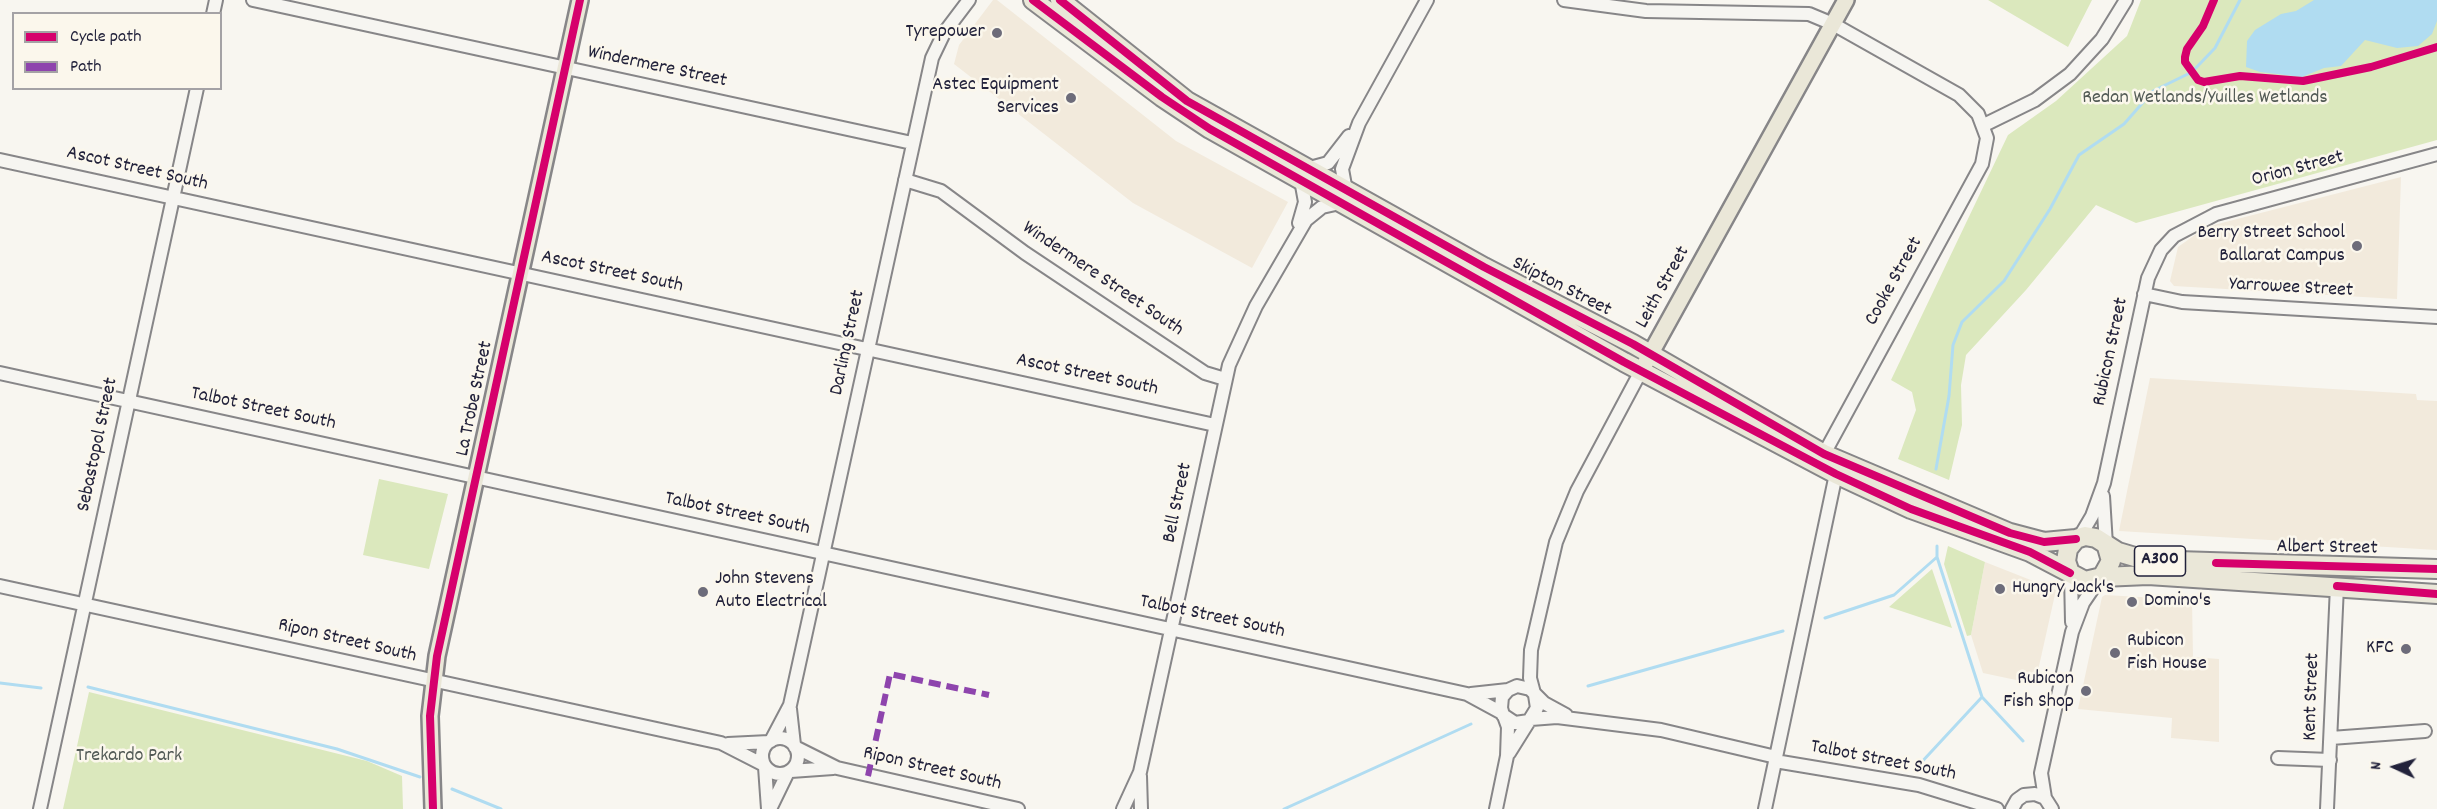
<!DOCTYPE html>
<html>
<head>
<meta charset="utf-8">
<style>
  body { margin:0 }
  #map { position:relative; width:2437px; height:809px; overflow:hidden; background:#f8f6f0; font-family:Dekko,sans-serif }
  canvas { display:block }
  .legend { position:absolute; left:12px; top:12px; width:210px; height:78px; box-sizing:border-box; background:#fbf7ec; border:2px solid #a4a2a5; margin:0; padding:8px 10px; list-style:none; font-size:18px; color:#22223b }
  .legend li { display:flex; align-items:center; gap:12px; height:30px }
  .legend b { width:30px; border:2px solid #a4a2a5 }
  .north { position:absolute; left:2365px; top:737px; width:60px; height:60px; -webkit-text-stroke:4px #fbf7ec; paint-order:stroke; rotate:274deg; font-size:16px; font-weight:700; line-height:24px; text-align:center; color:#22223b }
  .north::after { content:''; display:block; margin:auto; width:21px; height:27px; background:#22223b; clip-path:polygon(50% 0,100% 100%,50% 72%,0 100%) }
</style>
</head>
<body>
<div id="map">
<canvas width="2437" height="809"></canvas>
<ul class="legend">
<li><b style="height:8px;background:#d6006c"></b>Cycle path</li>
<li><b style="height:8px;background:#8e44ad"></b>Path</li>
</ul>
<div class="north">N</div>
</div>
<script>
const g = document.querySelector('canvas').getContext('2d');
g.lineJoin = 'round';
function fillPath(path, color) { g.fillStyle = color; g.fill(path, 'evenodd'); }
const toPath = rows => new Path2D(rows.map(r => 'M' + r).join(''));
function trace(path, color, width, dash) { g.strokeStyle = color; g.lineWidth = width; g.lineCap = dash ? 'butt' : 'round'; g.setLineDash(dash || []); g.stroke(path); }
function label(font, color, halo, rows, align = 'center') {
  g.font = font + ' Dekko,sans-serif'; g.lineWidth = 5; g.setLineDash([]); g.textBaseline = 'middle'; g.strokeStyle = halo; g.fillStyle = color; for (const [text, x, y, turn = 0] of rows) {
    g.save(); g.translate(x, y); g.rotate((+turn || 0) * Math.PI / 180); g.textAlign = isNaN(turn) ? turn : align; if (halo) g.strokeText(text, 0, 0); g.fillText(text, 0, 0); g.restore();
  }
}
fillPath(toPath([
  [993,0,997,0,1176,141,1288,202,1252,268,1133,203,954,64,959,45],
  [2401,177,2397,299,2174,286,2170,281,2178,247,2206,227],
  [2150,378,2416,394,2417,400,2437,401,2437,550,2119,531],
  [1985,562,2056,590,2035,684,1983,673,1971,635],
  [2105,595,2192,600,2193,657,2219,659,2219,742,2171,738,2172,718,2078,709,2102,597]
]), '#f2eadc');
fillPath(toPath([
  [1988,0,2092,0,2068,47],
  [2141,0,2437,0,2437,140,2136,223,2096,205,2026,290,1966,355,1961,385,1962,425,1949,480,1898,459,1916,410,1912,392,1891,380,2008,135,2056,101,2127,36],
  [379,479,448,494,429,569,363,555],
  [1948,546,1985,562,1971,635,1967,636,1944,564],
  [1932,569,1952,628,1889,607],
  [89,692,367,761,402,776,403,809,63,809]
]), '#dbe8bd');
fillPath(toPath([
  [2314,0,2437,0,2437,21,2432,34,2418,46,2397,48,2365,40,2341,66,2324,68,2302,77,2260,72,2246,67,2247,41,2255,30,2281,14,2296,11]
]), '#b0dcf1');
trace(toPath([
  [1936,469,1949,396,1953,345,1962,322,2004,281,2050,209,2079,155,2124,124,2153,91,2192,72,2215,48,2240,0],
  [1937,557,1982,697,2023,741],
  [1825,618,1894,595,1937,557,1937,546],
  [0,683,41,688],
  [1588,686,1783,631],
  [88,687,337,749,420,777],
  [1918,766,1982,697],
  [452,789,501,809],
  [1284,809,1471,724]
]), '#b0dcf1', 3);
const minor = toPath([
  [253,0,912,143],
  [1564,0,1646,11,1809,14,1833,24,1959,95,1978,114,1987,138,1982,164,1824,454],
  [213,14,216,0],
  [1984,125,2035,100,2070,74,2102,39,2126,0],
  [0,160,1215,425],
  [1306,169,1328,163,1349,136],
  [905,180,941,191,1025,253,1205,373,1225,379],
  [1346,191,1342,169,1359,123,1427,0],
  [1299,223,1305,202,1301,180],
  [2144,294,2182,302,2437,317],
  [0,373,1467,694,1502,713],
  [2103,496,2106,545],
  [2079,538,2092,516,2104,483,2148,278,2161,250,2174,236,2216,214,2437,154],
  [2071,574,2072,622],
  [0,586,721,743,764,765],
  [1534,693,1530,678,1531,650,1556,542,1577,491,1641,371],
  [1471,694,1508,690],
  [1535,695,1537,708,1529,721,1515,723,1503,715,1501,708,1502,697,1508,690,1517,686,1530,689,1544,703,1566,715],
  [790,709,794,745],
  [1531,719,1557,717,1661,730,1776,757],
  '762 756a18 18 0 1 1 36 0a18 18 0 1 1-36 0Z',
  [2331,738,2425,731],
  [771,741,790,705,932,58,944,33,969,0],
  [728,744,769,742],
  [795,747,837,768,1018,809],
  [1509,753,1529,721],
  [2278,758,2330,760],
  [1775,761,1919,785,1997,809],
  [765,767,768,809],
  [791,771,833,768],
  [1140,776,1141,809],
  [2045,798,2041,773,2072,632,2083,603,2100,578],
  [40,809,197,88],
  [770,809,788,772],
  [1123,809,1140,772,1229,365,1256,306,1306,220,1322,207,1340,203],
  [1496,809,1507,756,1508,727,1504,716],
  [1765,809,1836,474],
  [2012,809,2017,800,2024,795,2035,794,2045,798,2052,809],
  [2327,809,2337,586]
]);
const major = toPath([
  [1641,371,1846,0],
  [433,809,430,716,437,656,580,0]
]);
const highway = toPath([
  [1033,0,1162,97,1210,129,1624,362,1836,474,1911,509,2030,552,2070,573],
  [1060,0,1187,101,1484,267,1633,344,1824,454,2010,533,2044,542,2076,539],
  [2107,547,2111,561,2102,577,2085,581,2070,573,2066,561,2068,549,2076,539,2085,536,2096,538,2118,552,2145,560,2437,569],
  [2102,577,2148,575,2437,594]
]);
trace(minor, '#878688', 16);
trace(major, '#878688', 20);
trace(highway, '#878688', 22);
trace(minor, '#f6f5f1', 12);
trace(major, '#eae7d8', 15);
trace(highway, '#eae7d8', 18);
trace(toPath([
  [868,776,890,674,989,695]
]), '#8e44ad', 6, [12, 6]);
trace(toPath([
  [1033,0,1162,97,1210,129,1624,362,1836,474,1911,509,2030,552,2070,573],
  [1060,0,1187,101,1484,267,1633,344,1824,454,2010,533,2044,542,2076,539],
  [2214,0,2203,26,2187,49,2185,57,2185,62,2198,80,2204,82,2240,76,2303,81,2371,67,2437,47],
  [2216,563,2437,569],
  [2337,586,2437,594],
  [433,809,430,716,437,656,580,0]
]), '#d6006c', 8);
for (const [x, y, r, color] of [
  [997,33,6,"#6d6c7a"],
  [1071,98,6,"#6d6c7a"],
  [2357,246,6,"#6d6c7a"],
  [2000,589,6,"#6d6c7a"],
  [703,592,6,"#6d6c7a"],
  [2132,602,6,"#6d6c7a"],
  [2406,649,6,"#6d6c7a"],
  [2115,653,6,"#6d6c7a"],
  [2086,691,6,"#6d6c7a"]
]) { const dot = new Path2D(); dot.arc(x, y, r, 0, 2 * Math.PI); g.fillStyle = color; g.fill(dot); trace(dot, '#fbf7ec', 2); }
for (const [x, y, w] of [
  [2160,561,51]
]) { const box = new Path2D(); box.roundRect(x - w / 2, y - 15, w, 30, 4.5); g.fillStyle = '#fbf7ec'; g.fill(box); trace(box, '#22223b', 1.5); }
label('bold 18px', '#22223b', null, [
  ["A300",2160,561]
]);
label('20px', '#22223b', '#fbf7ec', [
  ["Tyrepower",985,33],
  ["Astec Equipment",1059,86],
  ["Services",1059,109],
  ["Berry Street School",2345,234],
  ["Ballarat Campus",2345,257],
  ["John Stevens",715,580,"left"],
  ["Auto Electrical",715,603,"left"],
  ["Hungry Jack's",2012,589,"left"],
  ["Domino's",2144,602,"left"],
  ["Rubicon",2127,642,"left"],
  ["Fish House",2127,665,"left"],
  ["KFC",2394,649],
  ["Rubicon",2074,680],
  ["Fish Shop",2074,703]
], 'right');
label('20px', '#22223b', '#fbf7ec', [
  ["Windermere Street",657,68,12],
  ["Ascot Street South",137,170,13],
  ["Orion Street",2298,170,-15],
  ["Ascot Street South",612,273,12],
  ["Windermere Street South",1102,280,34],
  ["Cooke Street",1895,282,-61],
  ["Skipton Street",1561,288,27],
  ["Leith Street",1664,288,-61],
  ["Yarrowee Street",2291,289,3],
  ["Darling Street",849,343,-78],
  ["Rubicon Street",2112,352,-78],
  ["Ascot Street South",1087,376,12],
  ["La Trobe Street",476,399,-78],
  ["Talbot Street South",263,410,12],
  ["Sebastopol Street",99,445,-78],
  ["Bell Street",1179,503,-78],
  ["Talbot Street South",737,515,12],
  ["Albert Street",2327,549,1],
  ["Talbot Street South",1212,618,12],
  ["Ripon Street South",347,642,13],
  ["Kent Street",2313,697,-88],
  ["Talbot Street South",1883,762,11],
  ["Ripon Street South",932,770,13]
]);
label('20px', '#525a55', '#fbf7ec', [
  ["Redan Wetlands/Yuilles Wetlands",2205,99],
  ["Trekardo Park",129,757]
]);
</script>
</body>
</html>
